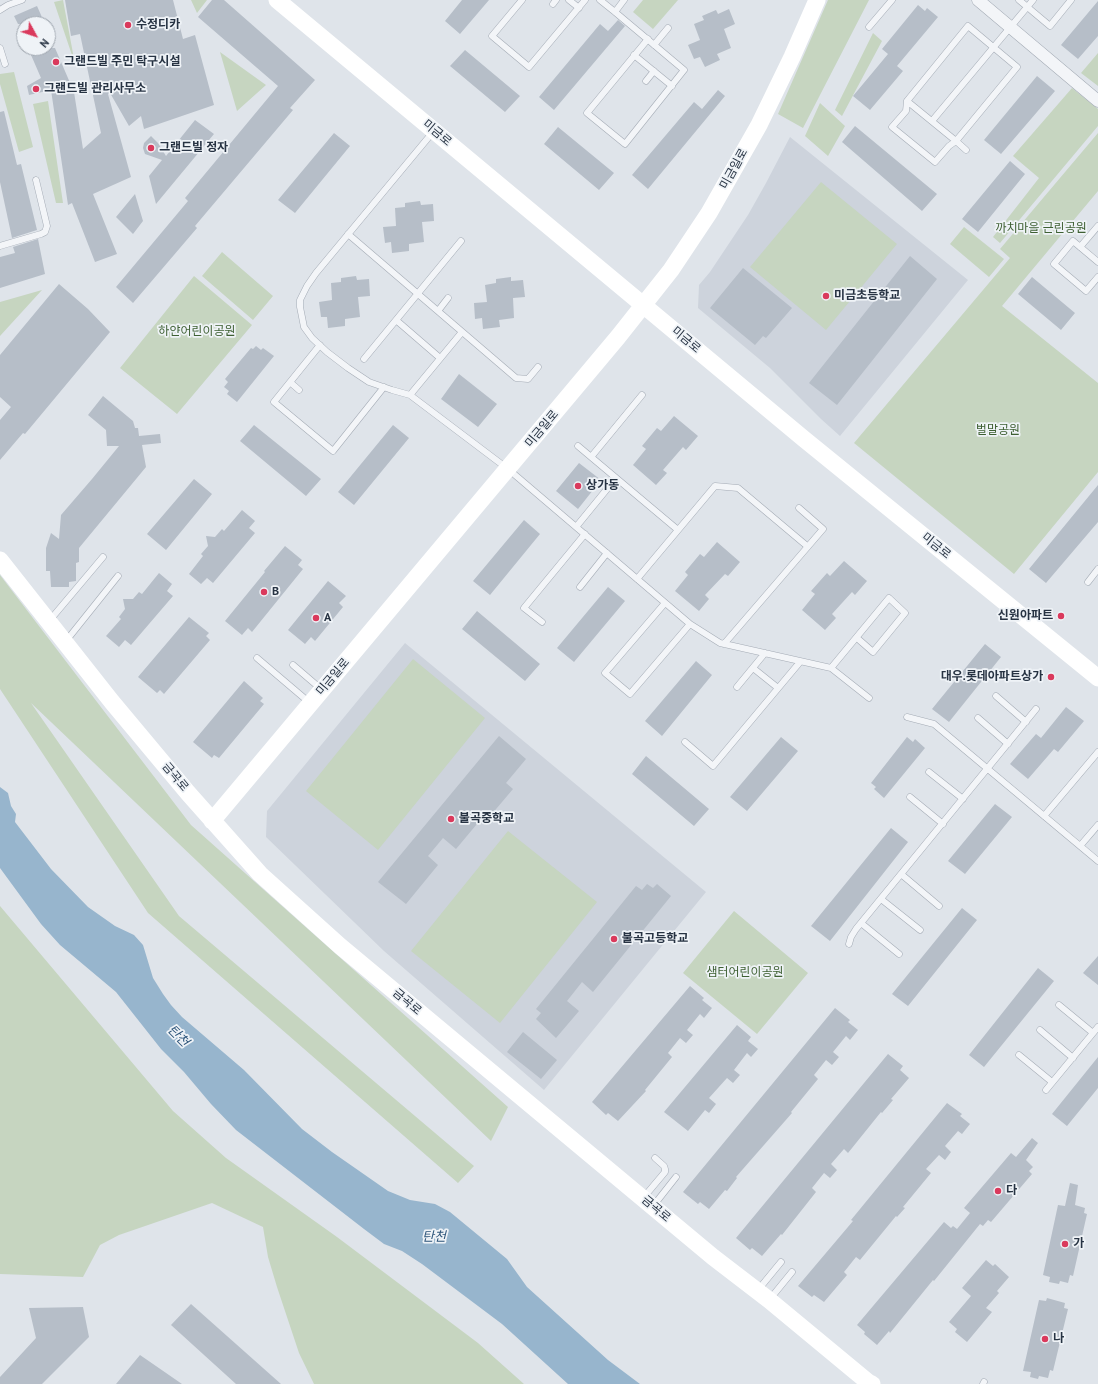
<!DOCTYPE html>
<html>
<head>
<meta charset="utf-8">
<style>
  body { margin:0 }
  #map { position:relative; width:1098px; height:1384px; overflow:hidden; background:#dfe4ea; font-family:"PT Sans",sans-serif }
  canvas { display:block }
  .north { position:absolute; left:16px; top:16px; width:40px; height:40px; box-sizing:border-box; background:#eff3f7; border:1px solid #9fa6af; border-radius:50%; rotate:130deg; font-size:11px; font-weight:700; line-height:16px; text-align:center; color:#273343 }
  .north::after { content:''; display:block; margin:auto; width:14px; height:18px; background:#da395c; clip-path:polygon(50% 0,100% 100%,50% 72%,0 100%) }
</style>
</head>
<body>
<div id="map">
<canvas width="1098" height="1384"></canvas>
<div class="north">N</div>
</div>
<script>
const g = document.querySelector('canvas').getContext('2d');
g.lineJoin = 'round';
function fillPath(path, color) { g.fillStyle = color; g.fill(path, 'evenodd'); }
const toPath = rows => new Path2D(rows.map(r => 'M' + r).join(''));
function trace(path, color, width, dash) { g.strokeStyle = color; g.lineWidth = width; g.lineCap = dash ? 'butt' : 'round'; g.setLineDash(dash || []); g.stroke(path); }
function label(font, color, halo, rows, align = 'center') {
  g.font = font + ' "PT Sans","Noto Sans KR",sans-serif'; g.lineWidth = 3.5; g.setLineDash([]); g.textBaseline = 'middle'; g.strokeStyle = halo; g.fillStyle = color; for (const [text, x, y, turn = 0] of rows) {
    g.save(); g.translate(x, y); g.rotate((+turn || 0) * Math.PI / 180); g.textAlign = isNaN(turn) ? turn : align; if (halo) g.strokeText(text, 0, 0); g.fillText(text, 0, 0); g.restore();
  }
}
fillPath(toPath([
  [790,137,968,280,840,436,821,419,770,368,698,308,699,285,710,272,748,215,766,183],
  [405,643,706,892,544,1090,384,951,266,837,267,811]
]), '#cdd3dc');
fillPath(toPath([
  [63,0,75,64,54,2],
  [191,0,207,0,197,13],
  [643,0,678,0,653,29,633,12],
  [828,0,869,0,803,128,778,114],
  [873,33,882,41,842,116,835,110],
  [220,52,266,85,237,111],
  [1098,53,1098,86,1081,73],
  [14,72,33,147,19,152,0,84,0,74],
  [1072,88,1098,109,1098,126,1000,243,993,237,1039,178,1013,156],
  [48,101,63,203,56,203,33,104],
  [820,103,845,126,828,156,805,136],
  [1098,133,1098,191,1002,306,1098,383,1098,472,1014,574,854,443,1010,258,1000,249],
  [821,182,897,244,826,330,750,267],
  [964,227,1004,259,989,277,950,244],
  [222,252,273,296,253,320,202,276],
  [194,276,252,325,177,414,120,368],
  [42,290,0,336,0,302],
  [0,575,191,825,508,1107,491,1141,31,703,179,916,474,1166,458,1183,148,913,0,689],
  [413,659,485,718,378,850,306,791],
  [508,831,597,902,500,1023,411,951],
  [0,906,173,1111,226,1158,337,1237,478,1343,524,1384,314,1384,299,1353,277,1287,268,1257,263,1227,212,1203,119,1235,100,1245,83,1277,0,1274],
  [734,911,808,973,757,1034,683,973]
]), '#c6d5c0');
fillPath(toPath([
  [0,787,8,793,11,806,16,814,15,822,51,869,88,907,115,926,134,935,143,945,153,978,163,994,171,1005,182,1017,244,1070,302,1129,332,1152,388,1191,410,1200,435,1204,450,1212,507,1259,527,1287,608,1360,640,1384,568,1384,502,1324,422,1264,402,1251,384,1244,364,1229,236,1130,211,1104,184,1072,161,1049,116,992,60,945,41,924,0,868]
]), '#97b5cd');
fillPath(toPath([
  [65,0,173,0,183,39,195,35,214,105,144,129,141,116,129,126,110,93,108,94,131,177,93,194,117,254,95,262,72,203,68,205,51,90,29,95,27,86,41,78,28,48,55,48,74,92,83,149,101,133,80,34,71,36],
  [212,0,224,0,315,80,290,108,293,110,195,226,197,228,133,303,116,287,188,201,185,198,278,86,198,17],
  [462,0,489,0,460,34,445,21],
  [1098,1,1098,36,1078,59,1061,45],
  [918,5,925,11,927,8,938,17,897,66,903,71,870,110,853,96,888,54,882,49],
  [37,6,45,24,18,24,14,16],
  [729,9,735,24,724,29,731,48,717,54,720,60,705,67,700,57,694,59,688,45,700,40,694,24,704,20,702,16,716,10,718,14],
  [618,20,625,26,554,110,539,97,600,24,608,31],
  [465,50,520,96,505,112,450,66],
  [1037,76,1055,91,1001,154,984,140],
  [718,90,725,96,648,189,632,175,694,102,702,109],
  [4,111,17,165,21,164,37,230,12,238,0,182,0,112],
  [195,120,214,134,156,204,149,176,162,160,145,154,143,148,144,143,151,136,158,143,166,156],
  [855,126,937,194,922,211,842,142],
  [558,127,614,173,599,190,544,144],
  [334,133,350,146,295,213,278,200],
  [1010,161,1025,174,978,232,962,219],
  [135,194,143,221,133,234,116,217],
  [420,201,421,205,433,204,434,221,422,222,424,242,409,244,409,251,392,253,391,242,385,243,383,227,396,226,395,208,405,207,405,203],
  [38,239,45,274,0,288,0,257,15,253,13,247],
  [910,256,937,279,837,405,809,383],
  [743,268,792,308,766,338,763,336,755,345,710,308],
  [356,276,357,280,369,279,370,296,358,297,360,317,345,319,345,326,328,328,327,317,321,317,319,302,332,300,331,283,341,282,341,278],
  [511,277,511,281,523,280,525,297,513,298,514,318,499,320,500,327,483,329,482,318,475,319,474,303,487,302,485,285,496,283,496,279],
  [1032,277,1075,313,1061,330,1018,294],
  [59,284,88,309,110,332,25,434,23,433,0,460,0,420,11,407,0,397,0,355],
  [256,346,261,350,263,348,274,356,237,402,227,394,229,391,224,387,228,382,225,379,251,348,253,349],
  [459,374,497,404,478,427,441,399],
  [103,396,133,421,135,428,138,428,139,436,160,434,161,443,142,445,146,467,79,548,79,562,76,563,76,581,69,582,69,587,51,587,50,571,46,571,46,548,51,533,59,539,61,515,92,479,119,446,107,446,106,430,88,415],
  [674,416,698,436,686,450,683,447,663,470,667,473,656,485,633,465,646,449,642,446,657,428,661,431],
  [254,425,321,479,306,496,240,441],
  [393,425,409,438,354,505,338,492],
  [579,463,601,480,578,509,556,491],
  [194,479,212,494,166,550,147,534],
  [1098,485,1098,522,1046,583,1029,569],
  [242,510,255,521,249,528,255,533,213,583,207,578,201,584,189,574,203,556,201,554,208,546,206,536,215,537,222,529,224,531],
  [524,520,540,534,490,595,473,581],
  [717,542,740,562,728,576,725,574,705,595,709,599,699,611,675,591,688,575,685,572,700,554,704,557],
  [285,546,302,560,298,565,303,569,252,632,248,628,242,635,225,621,265,572,264,571],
  [844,561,867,581,855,595,852,592,832,614,836,618,825,630,802,610,815,594,811,591,827,573,830,576],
  [159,573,172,584,167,591,173,596,131,645,125,640,119,647,106,636,121,619,119,617,125,609,123,599,133,599,139,592,142,594],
  [328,581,346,596,339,603,343,607,315,641,311,637,305,644,288,630],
  [608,587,625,601,574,662,557,648],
  [477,611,540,664,525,681,462,629],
  [189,617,209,633,206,636,210,640,164,694,160,690,157,693,138,677],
  [985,644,1001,657,949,722,932,709],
  [696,661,712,675,662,736,645,721],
  [244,681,263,698,260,701,264,704,219,758,214,755,212,758,193,742],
  [1066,707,1084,721,1058,752,1054,749,1028,779,1010,764,1036,734,1041,738],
  [499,736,526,759,506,783,513,789,491,815,487,812,456,849,443,838,428,856,438,865,406,904,378,882],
  [781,737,798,751,747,811,730,797],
  [907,737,913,742,915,739,925,748,884,798,874,789,876,787,871,783],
  [646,756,709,809,694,826,632,774],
  [995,804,1012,817,965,874,948,861],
  [891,828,908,842,830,941,811,926],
  [647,884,653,888,657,884,671,896,593,992,582,982,567,1001,579,1011,556,1038,536,1019,541,1013,536,1009,636,886,642,890],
  [962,908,977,920,908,1006,892,994],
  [1098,956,1098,985,1083,973],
  [1038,968,1054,981,984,1067,969,1055],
  [690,986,704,998,702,1000,712,1008,704,1018,700,1014,687,1030,693,1035,686,1043,680,1038,668,1053,672,1057,645,1090,646,1091,618,1121,608,1113,606,1115,592,1102],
  [835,1008,850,1020,848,1022,858,1030,850,1040,846,1036,833,1052,839,1057,832,1065,826,1060,814,1075,818,1079,791,1112,792,1113,736,1177,737,1178,727,1191,725,1190,709,1209,700,1202,698,1204,683,1192],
  [737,1025,751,1037,748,1041,758,1049,751,1057,747,1053,734,1070,740,1075,733,1083,727,1078,709,1098,716,1104,709,1113,705,1110,688,1131,664,1112],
  [523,1032,557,1060,541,1079,507,1052],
  [888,1054,903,1066,900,1070,909,1078,891,1099,893,1100,882,1113,881,1112,848,1153,844,1149,831,1164,837,1170,830,1178,824,1173,812,1188,816,1192,782,1235,781,1234,762,1256,752,1248,750,1250,736,1238],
  [1098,1057,1098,1088,1067,1126,1052,1114],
  [947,1103,962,1114,960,1116,970,1124,962,1134,958,1131,945,1146,951,1152,945,1160,939,1155,926,1169,931,1173,903,1207,905,1208,897,1217,896,1216,860,1260,856,1257,844,1272,847,1275,824,1302,814,1295,812,1297,798,1286,853,1221,851,1220],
  [1032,1138,1038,1143,1026,1160,1033,1167,1029,1171,1032,1174,991,1222,988,1220,983,1226,980,1224,934,1281,933,1280,890,1333,889,1331,877,1345,864,1334,865,1332,857,1325,944,1222,951,1228,953,1226,957,1229,970,1213,964,1208,1011,1153,1016,1157],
  [1070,1183,1078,1185,1075,1205,1085,1208,1084,1213,1087,1214,1073,1276,1070,1275,1068,1283,1060,1281,1059,1284,1049,1282,1050,1277,1043,1275,1058,1205,1065,1206],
  [986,1260,993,1266,995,1264,1009,1277,997,1291,999,1293,986,1308,992,1312,967,1342,955,1332,957,1329,949,1322,971,1296,962,1288],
  [1047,1298,1065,1303,1064,1308,1068,1309,1053,1371,1050,1370,1048,1378,1039,1376,1038,1379,1030,1377,1031,1372,1023,1371,1039,1300,1046,1301],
  [191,1304,281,1384,236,1384,171,1325],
  [83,1307,89,1337,42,1384,0,1384,0,1377,36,1338,29,1308],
  [140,1355,182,1384,116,1384]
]), '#b6bec8');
const lane = toPath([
  [522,0,492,36,529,67,585,0],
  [569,0,579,8],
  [600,0,615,12,684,70,625,144,587,113,648,39],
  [1019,0,1050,26,1071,0],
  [553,4,556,0],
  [0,10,8,5,22,0],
  [615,12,624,0],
  [968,26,1017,67,956,141,907,101,968,26],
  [869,27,892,0],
  [654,45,668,28],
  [0,48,5,64],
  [634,55,672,86],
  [646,81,654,71],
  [907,101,906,111,892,127,935,162,949,146,956,141,966,150],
  [932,121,1033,0],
  [433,132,316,273,307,286,300,300,300,307,304,327,312,338,327,352,348,368,369,382,392,390,410,395,508,469,690,624,720,643,831,668,869,698],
  [348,234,516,378,528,379,538,367],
  [0,246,41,234,45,232,47,226,36,180],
  [1080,247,1098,226],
  [1098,262,1073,241,1054,264,1086,291,1098,277],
  [438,311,448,298],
  [396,320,440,358],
  [320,345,274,402,333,451,384,387],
  [364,359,461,241],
  [290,382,299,390],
  [410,395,462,332],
  [578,446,678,530],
  [591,457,642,395],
  [576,527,616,478],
  [637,579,715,486,738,488,807,546],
  [1088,582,1098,569],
  [580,587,607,553],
  [665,603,605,673,630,694,690,624],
  [50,620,103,557],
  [542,622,524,608,585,534],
  [66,641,118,576],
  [724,644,823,529,799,508],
  [257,658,310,703],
  [293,665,321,689],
  [753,668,778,688],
  [831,668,889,598,905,613,873,652,857,638],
  [737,687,765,653],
  [996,696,1026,722],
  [907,717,934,724,1098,861],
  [978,718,1008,744],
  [685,742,713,766,800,662],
  [929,772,963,799],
  [910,797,943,824],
  [1044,816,1098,752],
  [1080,846,1098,825],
  [901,874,939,906],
  [881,899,920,930],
  [861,923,899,954],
  [849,944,851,937,856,929,1036,709],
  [1059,1005,1093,1033],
  [1040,1030,1073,1058],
  [1019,1055,1052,1082],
  [1046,1090,1098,1027],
  [644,1197,665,1172,665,1169,664,1166,655,1158],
  [654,1205,676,1177],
  [758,1290,781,1262],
  [770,1299,792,1272],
  [983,1384,984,1382]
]);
const street = toPath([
  [978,0,1098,101]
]);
trace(lane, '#a4abb5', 7);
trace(street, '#a4abb5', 13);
trace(lane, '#f3f5f8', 6);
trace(street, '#f3f5f8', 12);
trace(toPath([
  [277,0,804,439,1098,678],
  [0,560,112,702,188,793,260,874,340,946,713,1257,769,1300,868,1382,872,1384],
  [212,821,618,337,671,270,709,213,759,125,792,57,817,0]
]), '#fff', 17);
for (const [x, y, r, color] of [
  [128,25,4,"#da395c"],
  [56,62,4,"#da395c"],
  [36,89,4,"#da395c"],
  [151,148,4,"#da395c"],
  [826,296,4,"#da395c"],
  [578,486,4,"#da395c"],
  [264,592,4,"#da395c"],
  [1061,616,4,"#da395c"],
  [316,618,4,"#da395c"],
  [1051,677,4,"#da395c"],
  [451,819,4,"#da395c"],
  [614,939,4,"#da395c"],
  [998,1191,4,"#da395c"],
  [1065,1244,4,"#da395c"],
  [1045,1339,4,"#da395c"]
]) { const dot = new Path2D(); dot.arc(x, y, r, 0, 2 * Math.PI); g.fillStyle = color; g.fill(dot); trace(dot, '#eff3f7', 1.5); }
label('bold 12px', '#273343', '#eff3f7', [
  ["수정디카",136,25],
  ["그랜드빌 주민 탁구시설",64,62],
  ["그랜드빌 관리사무소",44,89],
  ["그랜드빌 정자",159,148],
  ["미금초등학교",834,296],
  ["상가동",586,486],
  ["B",272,592],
  ["신원아파트",1053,616,"right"],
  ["A",324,618],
  ["대우.롯데아파트상가",1043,677,"right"],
  ["불곡중학교",459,819],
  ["불곡고등학교",622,939],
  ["다",1006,1191],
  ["가",1073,1244],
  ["나",1053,1339]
], 'left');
label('12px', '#273343', '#eff3f7', [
  ["미금로",437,133,40],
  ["미금일로",734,169,-61],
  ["미금로",686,340,40],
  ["미금일로",542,429,-50],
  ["미금로",936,546,39],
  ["미금일로",333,677,-50],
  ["금곡로",175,777,50],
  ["금곡로",407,1002,40],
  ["금곡로",656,1209,40]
]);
label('12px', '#3e6033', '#eff3f7', [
  ["까치마을 근린공원",1041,229],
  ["하얀어린이공원",197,332],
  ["벌말공원",998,431],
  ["샘터어린이공원",745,973]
]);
label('italic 13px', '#2d557a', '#eff3f7', [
  ["탄천",178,1036,45],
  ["탄천",434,1237]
]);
</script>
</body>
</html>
